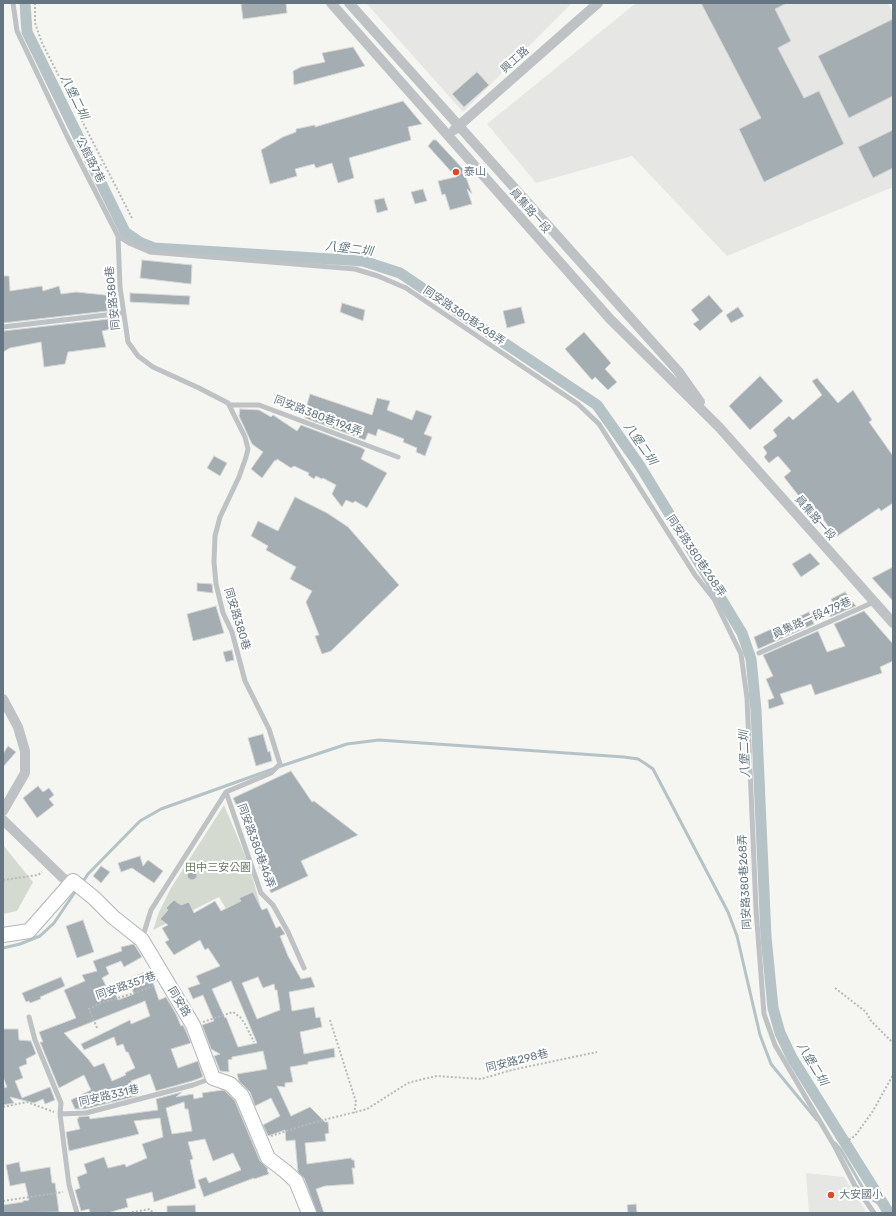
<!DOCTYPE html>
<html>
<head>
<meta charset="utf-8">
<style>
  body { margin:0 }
  #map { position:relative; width:896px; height:1216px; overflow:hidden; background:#f5f5f1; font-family:Rubik,sans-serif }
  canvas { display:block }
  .frame { position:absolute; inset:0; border:4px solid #657682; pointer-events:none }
</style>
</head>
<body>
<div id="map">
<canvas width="896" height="1216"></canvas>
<div class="frame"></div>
</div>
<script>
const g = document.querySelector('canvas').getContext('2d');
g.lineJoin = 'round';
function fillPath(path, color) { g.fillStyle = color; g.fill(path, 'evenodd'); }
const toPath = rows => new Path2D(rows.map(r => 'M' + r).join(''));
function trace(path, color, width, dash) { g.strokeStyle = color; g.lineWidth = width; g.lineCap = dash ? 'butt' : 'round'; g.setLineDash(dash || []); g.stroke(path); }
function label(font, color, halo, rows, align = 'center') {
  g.font = font + ' Rubik,"Noto Sans TC",sans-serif'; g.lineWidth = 4; g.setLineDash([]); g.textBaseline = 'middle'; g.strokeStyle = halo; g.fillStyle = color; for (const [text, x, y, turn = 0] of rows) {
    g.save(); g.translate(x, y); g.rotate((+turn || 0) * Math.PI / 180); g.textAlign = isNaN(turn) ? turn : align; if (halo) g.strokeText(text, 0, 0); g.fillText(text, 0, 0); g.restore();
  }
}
fillPath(toPath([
  [366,3,572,3,463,112],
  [636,3,888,3,893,13,893,187,727,256,632,156,536,183,487,124],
  [806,1173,844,1177,867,1213,809,1213]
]), '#e6e7e5');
fillPath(toPath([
  [224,805,248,862,260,904,232,919,219,897,153,930,159,912,171,888],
  [3,845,33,882,17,911,3,914]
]), '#d5dad1');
trace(toPath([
  [278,767,347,744,379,740,624,757,638,759,646,764,653,769,728,912,737,936,760,1035,771,1064,817,1120],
  [82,883,88,874,140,821,161,809,273,769],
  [3,948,20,944,40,936,54,923,77,889],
  [835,1143,841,1150,864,1190,873,1200,885,1207]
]), '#b5c2c6', 3);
trace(toPath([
  [25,3,27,32,125,232,141,243,154,248,363,261,400,273,597,405,640,466,742,633,751,659,756,710,766,937,773,1008,780,1033,792,1058,889,1213]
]), '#b5c2c6', 11);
const building = toPath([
  [250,3,286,3,287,13,243,19,241,4,250,3],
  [701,3,787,3,775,9,791,41,778,48,804,98,819,91,844,144,764,182,739,129,761,118,701,3],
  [893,19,893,96,849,118,818,56,893,19],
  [353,47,365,66,294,85,293,71,301,67,325,62,322,53,353,47],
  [477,72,489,85,464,107,452,94,477,72],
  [403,101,422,124,408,127,411,140,349,158,354,178,338,183,332,163,316,168,314,164,295,169,297,176,270,184,261,150,283,137,296,132,296,129,315,125,315,127,403,101],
  [893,130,893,168,873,178,858,147,893,130],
  [433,140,436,140,463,169,472,194,467,189,472,204,450,210,445,194,442,195,438,181,456,177,428,146,433,140],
  [423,189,427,201,415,204,411,192,423,189],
  [384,198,388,210,377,213,374,200,384,198],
  [142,260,192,265,191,284,140,278,142,260],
  [3,276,9,276,10,291,42,286,43,291,59,286,61,294,76,292,105,295,111,299,116,310,3,323,3,276],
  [130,293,190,296,189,305,130,302,130,293],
  [709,295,723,311,700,331,693,324,699,320,691,310,709,295],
  [342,303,365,310,363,321,340,312,342,303],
  [521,307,525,323,507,328,503,311,521,307],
  [738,307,744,316,731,323,726,315,738,307],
  [118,318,120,327,102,331,106,347,68,352,65,364,44,367,41,342,10,348,3,352,3,331,118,318],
  [584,332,611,363,605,369,617,382,608,390,595,377,592,380,565,349,584,332],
  [760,376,783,401,750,430,729,406,760,376],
  [817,378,838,403,853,390,872,420,869,422,893,456,893,503,881,511,879,508,836,537,810,501,805,504,784,477,791,471,778,456,769,463,764,457,767,453,763,447,777,436,773,430,789,416,793,420,822,395,812,381,817,378],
  [310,394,372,415,377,398,390,401,387,410,412,420,416,410,432,416,424,434,432,437,425,456,416,452,417,448,403,442,404,439,378,429,376,436,368,433,365,440,305,418,306,417,304,416,310,394],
  [240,409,259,410,271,417,273,415,297,431,301,425,362,448,365,450,361,459,387,473,367,508,355,501,353,503,346,500,342,507,332,494,336,485,323,478,322,479,316,476,314,479,308,475,309,473,294,466,291,468,277,459,276,461,275,460,262,478,251,469,263,452,252,444,239,416,240,409],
  [214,456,227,463,220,476,207,468,214,456],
  [295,497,327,513,348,527,399,585,331,651,322,654,315,636,319,635,306,602,312,591,290,579,296,567,266,550,268,546,251,536,258,521,278,531,295,497],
  [810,553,820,564,801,577,792,564,810,553],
  [893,567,893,601,872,578,893,567],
  [197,583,212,584,213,593,197,591,197,583],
  [845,592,856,606,830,617,827,611,835,607,831,599,845,592],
  [216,606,224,633,193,641,187,614,216,606],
  [864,611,893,644,893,661,880,667,882,673,815,695,811,684,780,694,784,704,769,709,768,700,774,698,766,679,773,676,763,655,818,631,827,652,845,646,834,624,864,611],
  [809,612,814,624,758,649,754,637,809,612],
  [232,650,234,660,226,662,223,652,232,650],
  [263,734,268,752,270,751,272,761,256,766,248,738,263,734],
  [8,746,16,752,3,767,3,754,8,746],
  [291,771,312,802,314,801,358,835,301,861,308,876,271,893,257,862,262,860,233,798,291,771],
  [38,786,43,792,49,788,54,795,49,799,54,805,37,818,23,798,38,786],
  [140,856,143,866,148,860,163,871,154,883,132,868,121,872,118,863,140,856],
  [101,866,110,872,101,883,93,876,101,866],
  '187 875a5 5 0 1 1 10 0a5 5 0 1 1-10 0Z',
  [253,892,262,910,267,908,276,928,280,926,285,934,280,936,288,956,301,979,311,977,315,987,289,992,292,1011,314,1007,316,1018,320,1017,322,1027,300,1032,304,1054,334,1048,335,1057,308,1062,308,1064,290,1067,293,1082,285,1083,285,1087,277,1086,291,1116,310,1107,325,1122,328,1122,329,1133,325,1134,326,1141,305,1143,307,1164,351,1158,352,1160,354,1160,355,1168,352,1168,354,1184,325,1186,316,1189,324,1213,317,1213,304,1178,298,1172,295,1140,286,1141,285,1130,268,1136,263,1125,280,1116,271,1098,255,1106,250,1092,239,1081,237,1074,267,1069,263,1051,232,1057,232,1059,228,1060,229,1072,220,1071,214,1056,220,1054,211,1049,202,1025,214,1021,203,995,193,999,188,988,200,984,196,976,220,966,208,948,205,950,200,940,174,955,165,942,169,940,162,928,168,925,160,919,168,910,166,908,174,900,181,905,189,902,194,913,215,901,221,911,241,901,239,898,253,892],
  [258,977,263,988,274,984,275,990,277,990,280,1010,257,1019,242,983,258,977],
  [231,981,257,1043,238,1047,226,1017,225,1018,212,989,231,981],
  [83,920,94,952,77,958,66,926,83,920],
  [134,944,142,957,124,967,121,961,106,967,109,974,102,978,107,988,112,985,118,1000,134,994,128,979,150,970,157,981,153,983,159,1000,166,997,176,1014,181,1026,183,1025,185,1029,191,1043,171,1049,178,1068,198,1061,203,1077,192,1081,156,1091,150,1074,131,1081,137,1096,85,1109,75,1109,71,1100,91,1090,84,1075,59,1088,40,1042,43,1042,39,1032,76,1018,64,990,85,981,82,975,97,971,93,961,122,951,121,947,134,944],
  [145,1001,150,1016,131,1024,130,1020,81,1044,84,1050,114,1037,117,1046,123,1044,126,1052,128,1052,135,1068,125,1073,126,1075,112,1081,104,1063,94,1067,88,1059,64,1033,145,1001],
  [61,977,65,986,40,997,41,999,30,1003,29,1001,26,1002,22,993,61,977],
  [3,1029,18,1029,19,1040,31,1041,36,1054,26,1059,27,1064,19,1067,23,1078,15,1081,22,1098,50,1087,55,1100,45,1104,43,1099,34,1103,10,1097,14,1103,3,1105,3,1083,5,1088,7,1087,3,1077,3,1029],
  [223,1090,225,1091,235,1101,260,1161,268,1169,267,1170,269,1174,254,1179,254,1178,204,1197,198,1180,206,1177,209,1183,241,1170,233,1153,213,1161,205,1139,188,1142,193,1159,190,1160,196,1188,154,1202,152,1192,126,1199,128,1207,108,1213,90,1213,89,1209,81,1211,75,1190,80,1188,77,1177,87,1173,84,1164,104,1157,108,1168,125,1164,126,1167,147,1158,142,1144,163,1137,160,1118,134,1121,139,1134,69,1151,66,1132,80,1129,77,1119,79,1118,78,1117,89,1116,90,1119,158,1110,156,1099,182,1092,176,1097,193,1094,194,1099,203,1097,202,1093,223,1090],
  [184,1102,185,1109,188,1109,192,1131,172,1134,166,1108,184,1102],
  [19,1162,21,1172,50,1167,52,1183,55,1183,59,1212,3,1213,3,1205,23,1202,23,1201,29,1200,25,1183,10,1186,6,1165,19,1162],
  [636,1204,637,1213,628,1213,627,1205,636,1204],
  [195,1205,196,1213,167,1213,167,1206,195,1205]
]);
fillPath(building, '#a4adb2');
trace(building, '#d6d6d4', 1);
const secondary = toPath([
  [3,935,29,931,73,881,94,898,113,917,142,940,193,1025,213,1078,230,1084,242,1096,268,1158,285,1171,296,1181,309,1213]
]);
trace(secondary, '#b0b6ba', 16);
trace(toPath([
  [35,3,35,23,42,43,132,218],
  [92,168,104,164],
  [3,880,38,875,42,872],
  [835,988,866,1012,871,1021,893,1043],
  [330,1020,356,1102,354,1113],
  [203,1022,233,1012,240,1017,245,1024,254,1042],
  [97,1028,89,1009,101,1003,138,992,156,985],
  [3,1107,27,1102,54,1112],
  [271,1136,312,1123,367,1109,408,1083,423,1079,437,1076,481,1079,512,1070,597,1052],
  [842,1144,855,1136,873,1111,893,1075],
  [3,1201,63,1192],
  [128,1213,150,1209,153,1213]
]), '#b8bbbd', 2, [2, 2]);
trace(toPath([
  [13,3,17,31,67,136,118,236,120,287,128,342,138,356,153,367,199,388,228,403,245,437,248,449,246,457,239,477,220,517,215,536,214,562,216,584,223,613,232,632,245,681,269,729,280,764,271,773,226,792,151,910,142,939],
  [118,236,129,243,150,252,355,269,378,276,406,288,578,404,599,424,695,575,714,599,741,654,747,698,756,909,764,1014,775,1045,835,1147,854,1184,874,1213],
  [3,327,123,313],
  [229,405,259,405,398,457],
  [759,653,874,602],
  [226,792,261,893,273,905,288,932,304,968],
  [29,1017,35,1040,61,1103,60,1114],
  [77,1213,69,1185,60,1114,86,1113,193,1085,212,1078]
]), '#bec2c5', 5);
trace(toPath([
  [331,3,610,319,719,427,893,623],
  [349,3,678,371,700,402],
  [454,130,598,3],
  [3,699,18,727,25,751,25,773,3,811],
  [3,820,64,879,73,881]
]), '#bec2c5', 10);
trace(secondary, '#fff', 14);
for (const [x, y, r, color] of [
  [456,172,4,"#dd4a2a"],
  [831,1195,4,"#dd4a2a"]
]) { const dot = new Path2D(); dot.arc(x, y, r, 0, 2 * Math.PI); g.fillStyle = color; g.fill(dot); trace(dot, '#fff', 1.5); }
label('11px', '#657682', '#fff', [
  ["興工路",515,60,-42],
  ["公館路7巷",90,160,63],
  ["員集路一段",530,211,49],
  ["同安路380巷",113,298,-96],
  ["同安路380巷268弄",464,316,34],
  ["同安路380巷194弄",318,416,21],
  ["員集路一段",815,518,49],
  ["同安路380巷268弄",696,556,56],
  ["員集路一段479巷",812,618,-24],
  ["同安路380巷",237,619,73],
  ["同安路380巷46弄",256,846,70],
  ["同安路380巷268弄",745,882,-93],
  ["同安路357巷",126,986,-19],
  ["同安路",179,1002,59],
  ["同安路298巷",517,1061,-14],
  ["同安路331巷",109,1096,-13]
]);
label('11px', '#657682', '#fff', [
  ["泰山",464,172],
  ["大安國小",839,1195]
], 'left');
label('11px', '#697964', '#fff', [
  ["田中三安公園",218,868]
]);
label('italic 12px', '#61787f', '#fff', [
  ["八堡二圳",74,97,64],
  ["八堡二圳",349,249,7],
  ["八堡二圳",640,444,55],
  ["八堡二圳",745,754,-92],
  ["八堡二圳",812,1064,59]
]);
</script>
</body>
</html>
